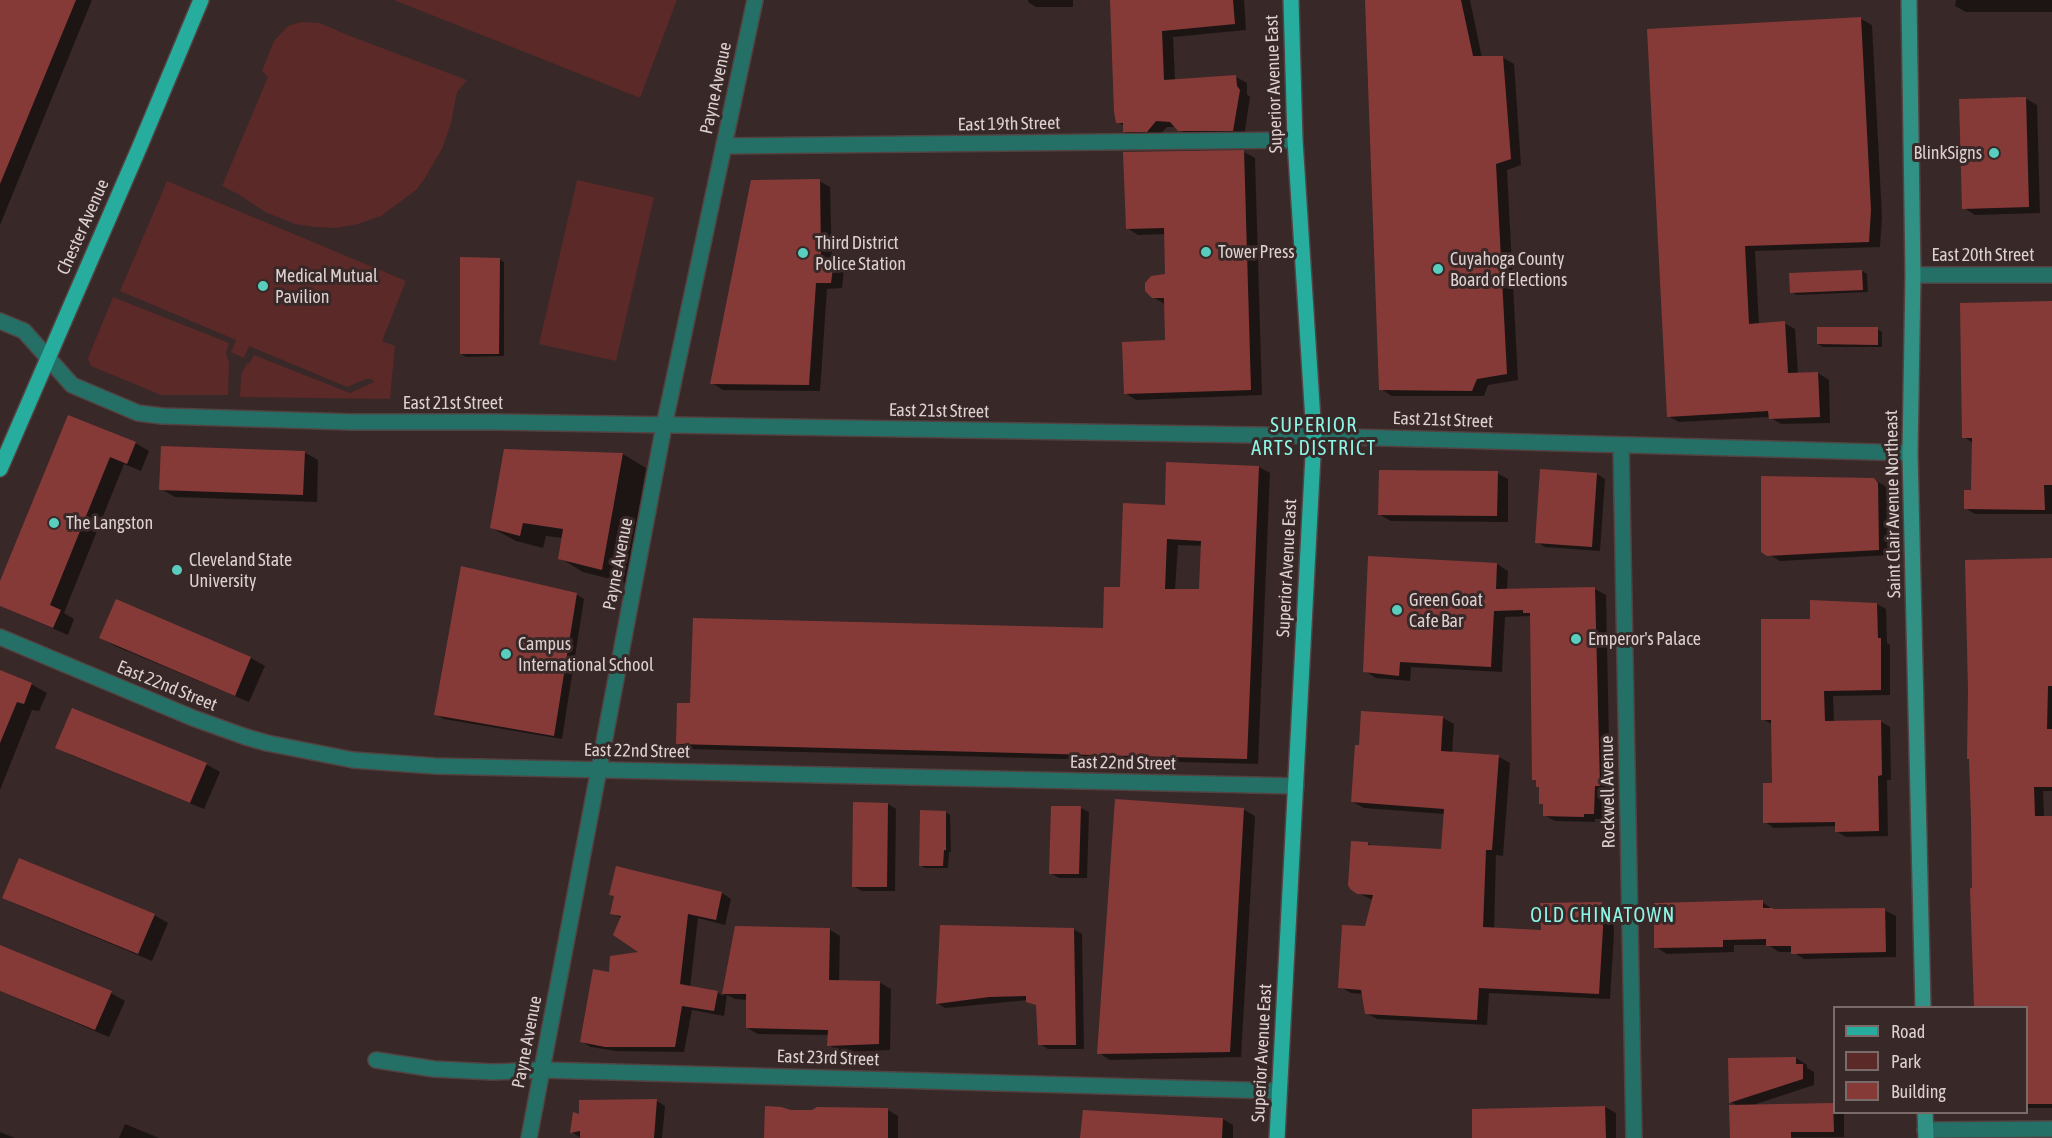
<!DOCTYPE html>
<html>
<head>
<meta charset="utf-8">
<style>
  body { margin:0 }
  #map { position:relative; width:2052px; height:1138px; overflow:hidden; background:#382827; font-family:"Asap Condensed",sans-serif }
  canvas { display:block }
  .legend { position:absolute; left:1833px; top:1006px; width:195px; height:108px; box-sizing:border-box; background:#382827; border:2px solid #7a6b6b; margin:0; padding:8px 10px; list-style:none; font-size:18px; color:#dcd0d0 }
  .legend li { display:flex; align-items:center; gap:12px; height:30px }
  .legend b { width:30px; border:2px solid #7a6b6b }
</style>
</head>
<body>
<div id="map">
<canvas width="2052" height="1138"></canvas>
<ul class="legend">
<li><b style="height:8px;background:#26ad9e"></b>Road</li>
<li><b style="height:16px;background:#5a2928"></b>Park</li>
<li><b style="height:16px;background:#863a38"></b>Building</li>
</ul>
</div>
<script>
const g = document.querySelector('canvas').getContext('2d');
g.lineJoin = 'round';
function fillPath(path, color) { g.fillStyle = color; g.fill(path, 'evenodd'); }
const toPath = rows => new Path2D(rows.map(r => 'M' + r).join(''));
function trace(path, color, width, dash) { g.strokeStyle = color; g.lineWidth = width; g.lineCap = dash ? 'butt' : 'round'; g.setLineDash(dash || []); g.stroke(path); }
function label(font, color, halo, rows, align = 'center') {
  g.font = font + ' "Asap Condensed",sans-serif'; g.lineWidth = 6; g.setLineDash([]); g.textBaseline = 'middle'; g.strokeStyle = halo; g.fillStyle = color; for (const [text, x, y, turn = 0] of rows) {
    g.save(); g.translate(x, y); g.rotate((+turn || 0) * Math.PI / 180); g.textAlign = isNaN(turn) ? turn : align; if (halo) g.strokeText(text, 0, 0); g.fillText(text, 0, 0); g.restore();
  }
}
fillPath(toPath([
  [394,0,677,0,640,98],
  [301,22,320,23,350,36,467,80,457,92,451,123,442,149,425,178,416,190,381,216,358,224,336,228,315,227,295,224,265,212,238,194,222,186,268,77,262,71,274,41,288,26],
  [577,180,654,197,616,361,539,344],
  [167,181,406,281,382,341,395,346,390,399,240,397,241,375,247,363,249,364,254,355,350,393,374,382,371,379,366,379,347,387,249,346,244,358,231,352,236,340,120,291],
  [113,297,229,343,226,354,229,361,228,395,161,395,91,366,88,358]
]), '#5a2928');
fillPath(toPath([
  [0,0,92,0,0,225],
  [1028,0,1073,0,1073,7,1036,7,1028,2],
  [1111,0,1244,0,1246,30,1173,37,1175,80,1236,77,1247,83,1247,94,1250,97,1244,137,1191,137,1176,127,1167,127,1158,137,1136,138,1124,131,1124,126,1118,122],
  [1366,0,1470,0,1482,58,1502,57,1514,64,1521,165,1507,170,1518,380,1488,385,1484,396,1392,396,1381,389],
  [1956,0,2052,0,2052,12,1966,12,1955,6],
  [1861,19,1872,25,1882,217,1880,247,1755,251,1759,324,1784,323,1795,329,1798,374,1818,373,1829,380,1830,423,1781,424,1769,417,1679,422,1668,416,1649,31],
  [2025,98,2037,105,2040,213,1975,215,1964,208],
  [1244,152,1255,158,1262,395,1136,400,1125,393,1167,342,1166,305,1153,297,1167,275,1165,234,1138,235,1127,228],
  [819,181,830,187,832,262,844,269,842,288,827,289,820,391,723,390,712,383],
  [499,259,504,262,504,356,466,357,461,354],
  [1862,271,1867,274,1868,292,1797,295,1791,292],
  [2052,303,2052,514,1975,514,1965,508,1972,491,1973,443,1964,437],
  [1877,329,1882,332,1882,347,1823,347,1818,344],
  [69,417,135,443,149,451,141,471,124,464,64,613,74,619,68,635,0,606,0,585],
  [505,450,623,454,646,468,626,583,583,572,560,558,563,538,546,536,543,548,516,541,492,528],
  [304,452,318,460,317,502,175,497,161,489],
  [1259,467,1270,473,1258,764,688,749,677,743,1105,630,1121,588,1166,506],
  [1178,545,1203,546,1200,591,1175,590],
  [1497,473,1508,479,1508,522,1391,521,1380,515],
  [1597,474,1605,479,1600,551,1545,547,1537,542],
  [1873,479,1885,486,1889,491,1890,555,1780,561,1763,551],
  [2052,560,2052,791,2043,791,2044,817,2052,817,2052,1108,2026,1108,2026,1008,1974,890,1970,760,1968,759],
  [1497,564,1508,571,1507,590,1595,589,1606,595,1610,791,1605,791,1605,819,1595,819,1595,822,1555,821,1544,815,1544,805,1541,803,1541,788,1538,782,1534,779,1531,616,1505,617,1502,672,1411,667,1410,681,1376,678,1365,671],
  [576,594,584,599,562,739,444,719,436,714],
  [116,601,251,658,265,666,249,702,115,646,101,638],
  [1877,604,1886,609,1887,643,1890,645,1890,695,1833,696,1834,722,1880,721,1890,727,1891,780,1887,780,1888,836,1846,837,1836,831,1836,826,1774,828,1765,822,1773,785,1773,725,1763,719,1811,620],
  [0,672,31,684,47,693,39,711,32,710,0,790],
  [1362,713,1443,718,1454,724,1452,754,1499,757,1510,763,1503,856,1496,855,1494,929,1542,931,1602,904,1613,910,1614,935,1610,999,1489,993,1487,1025,1377,1019,1366,1013,1364,994,1351,993,1340,987,1366,927,1373,900,1358,893,1367,843,1374,847,1442,850,1445,814,1364,808,1353,802,1360,747],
  [57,747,206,764,220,772,204,809,71,755],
  [888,804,896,809,895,891,862,891,853,886],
  [1081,808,1089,812,1087,878,1059,878,1050,873],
  [1243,809,1255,816,1241,1057,1110,1060,1099,1053],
  [945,812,950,815,951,852,949,852,948,868,925,868,920,865],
  [617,868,722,893,731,899,725,925,698,918,690,988,717,992,723,996,736,927,829,929,840,936,839,982,879,982,891,989,890,1050,840,1052,829,1045,829,1035,758,1034,747,1028,748,1000,735,999,727,995,724,1016,692,1010,684,1052,616,1051,591,1047,581,1041,611,973,642,953,621,918,612,913],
  [4,897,154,915,168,923,152,961,18,905],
  [1762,902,1774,910,1884,910,1896,916,1896,957,1804,959,1793,952,1779,952,1768,945,1734,945,1734,952,1667,954,1656,947],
  [1073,929,1082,934,1084,1049,1048,1049,1040,1044,1038,1006,1028,1000,945,1008,937,1003],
  [0,946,111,993,125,1001,109,1037,0,991],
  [1796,1058,1807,1065,1807,1068,1814,1072,1814,1085,1750,1106,1833,1105,1834,1112,1844,1112,1844,1137,1731,1138,1739,1107,1731,1102],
  [657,1101,665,1106,662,1138,581,1138,572,1132,581,1117],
  [1605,1107,1616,1113,1616,1138,1474,1138],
  [817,1109,888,1110,898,1116,898,1138,766,1138,791,1112,812,1112],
  [1223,1119,1233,1125,1233,1138,1081,1138],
  [125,1124,159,1138,119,1138],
  [0,1132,15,1138,0,1138]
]), '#0007');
fillPath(toPath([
  [0,0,76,0,0,184],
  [1110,0,1233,0,1235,24,1162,31,1164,80,1236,75,1237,86,1240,90,1233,131,1178,131,1170,122,1156,121,1147,132,1123,132,1123,123,1116,123,1114,112],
  [1365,0,1461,0,1473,56,1503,56,1511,159,1496,164,1507,374,1477,379,1472,391,1379,390],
  [1861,17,1871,210,1869,242,1745,246,1749,324,1785,321,1788,373,1818,372,1820,417,1769,419,1768,411,1667,417,1647,29],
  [2026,97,2029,207,1962,209,1959,99],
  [1244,150,1251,390,1124,394,1122,342,1165,340,1164,298,1152,298,1145,291,1145,283,1151,276,1165,274,1164,228,1126,229,1123,152],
  [820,179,821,260,834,261,831,283,816,283,809,385,710,384,751,180],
  [460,257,500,258,499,354,460,354],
  [1862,270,1863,290,1790,293,1789,273],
  [2052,301,2052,485,2044,485,2045,510,1964,509,1964,490,1971,490,1972,438,1962,438,1960,303],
  [1817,327,1878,327,1878,345,1817,344],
  [68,415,136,442,127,464,110,457,50,605,61,610,53,628,0,606,0,581],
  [161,446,305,451,303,495,159,490],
  [504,449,623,453,602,570,558,559,563,529,523,523,520,536,490,528],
  [1166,462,1259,466,1247,759,676,744,677,703,690,703,693,618,1103,628,1104,587,1120,587,1123,503,1165,505],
  [1167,539,1201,541,1199,589,1165,589],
  [1540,469,1597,473,1592,547,1535,543],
  [1379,470,1498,471,1497,516,1378,515],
  [1761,476,1874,478,1878,483,1879,550,1767,556,1761,552],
  [1368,556,1497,563,1496,589,1595,587,1600,786,1595,786,1594,814,1584,814,1584,817,1543,816,1543,804,1539,804,1539,787,1536,787,1536,780,1532,780,1530,613,1523,613,1523,610,1494,611,1491,667,1400,662,1399,676,1363,672],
  [2052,558,2052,686,2048,686,2047,729,2052,729,2052,787,2034,787,2035,816,2052,816,2052,1104,2026,1104,2026,1008,1974,1008,1970,888,1972,888,1971,818,1969,759,1967,759,1968,690,1965,560],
  [461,566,577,593,554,736,434,715],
  [116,599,251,657,235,696,99,638],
  [1810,600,1877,603,1878,638,1881,638,1881,690,1824,691,1825,721,1881,720,1882,775,1878,776,1879,831,1835,832,1835,822,1763,823,1763,783,1772,783,1771,720,1761,720,1761,619,1810,619],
  [0,670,32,683,24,704,17,702,0,743],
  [72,708,207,763,190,803,55,748],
  [1361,711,1443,716,1441,751,1499,755,1492,850,1486,850,1483,927,1541,930,1540,903,1602,902,1603,928,1599,994,1479,988,1477,1020,1365,1014,1361,990,1338,988,1342,925,1365,926,1373,895,1357,894,1350,889,1348,885,1351,841,1368,842,1368,845,1441,849,1444,809,1351,802,1355,745,1359,745],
  [1115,799,1244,808,1230,1052,1097,1054],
  [853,802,888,803,887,887,852,887],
  [1051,806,1081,806,1079,874,1049,874],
  [920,810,946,811,946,850,944,850,943,866,919,866],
  [19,858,155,914,138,954,2,898],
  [616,866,722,892,716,920,688,914,680,984,718,991,714,1011,682,1006,675,1047,605,1047,580,1042,593,969,609,972,610,956,638,952,613,935,621,916,610,914,614,896,609,895],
  [1763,900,1763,908,1773,908,1773,909,1885,908,1886,952,1791,954,1791,946,1766,946,1766,939,1723,940,1723,947,1654,948,1654,903],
  [940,925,1074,928,1076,1045,1038,1045,1036,1005,1026,1002,1026,996,989,997,936,1004],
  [735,926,830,928,829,980,880,981,879,1044,827,1046,828,1030,746,1028,746,994,722,994],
  [0,945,112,991,95,1030,0,991],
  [1796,1057,1796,1064,1803,1064,1803,1079,1729,1103,1728,1058],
  [657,1099,654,1138,580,1138,580,1131,570,1133,573,1112,579,1114,579,1100],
  [1833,1103,1834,1132,1791,1132,1791,1138,1730,1138,1729,1105],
  [765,1106,781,1107,791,1110,812,1110,817,1107,888,1108,888,1138,764,1138],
  [1605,1106,1606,1138,1472,1138,1472,1109],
  [1083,1110,1223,1118,1222,1138,1080,1138]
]), '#863a38');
const minor = toPath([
  [724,146,1295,140],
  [1913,275,2052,275],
  [48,358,72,385,138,413,162,416,351,422,496,422,1314,436,1910,453],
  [1621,445,1634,1138],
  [0,637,193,718,246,737,267,743,353,760,435,766,1296,786],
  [376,1060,434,1069,494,1072,542,1070,1279,1091],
  [1925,1130,2052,1129]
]);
const tertiary = toPath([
  [0,321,24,331,48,358],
  [529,1138,664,426,755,0]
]);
const secondary = toPath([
  [1909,0,1913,275,1910,453,1923,1008],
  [1925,1112,1926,1138]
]);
const primary = toPath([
  [0,469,140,146,201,0],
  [1277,1138,1314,436,1295,140,1291,0]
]);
trace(minor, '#524342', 18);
trace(tertiary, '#524342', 18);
trace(secondary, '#524342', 18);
trace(primary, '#524342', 18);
trace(minor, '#257066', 15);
trace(tertiary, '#257066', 15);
trace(secondary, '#329185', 15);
trace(primary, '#26ad9e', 15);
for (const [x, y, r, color] of [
  [1994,153,6,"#59cebe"],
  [1206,252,6,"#59cebe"],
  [803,253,6,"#59cebe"],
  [1438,269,6,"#59cebe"],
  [263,286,6,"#59cebe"],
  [54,523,6,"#59cebe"],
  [177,570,6,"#59cebe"],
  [1397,610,6,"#59cebe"],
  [1576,639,6,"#59cebe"],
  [506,654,6,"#59cebe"]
]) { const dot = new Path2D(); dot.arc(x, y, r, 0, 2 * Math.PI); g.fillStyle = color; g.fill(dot); trace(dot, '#382827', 2); }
label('18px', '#dcd0d0', '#382827', [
  ["Superior Avenue East",1274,84,-92],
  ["Payne Avenue",716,88,-78],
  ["East 19th Street",1009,124,-1],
  ["Chester Avenue",83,227,-66],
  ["East 20th Street",1983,255],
  ["East 21st Street",453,403],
  ["East 21st Street",939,411,1],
  ["East 21st Street",1443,420,2],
  ["Saint Clair Avenue Northeast",1893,504,-91],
  ["Payne Avenue",618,564,-79],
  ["Superior Avenue East",1287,568,-87],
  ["East 22nd Street",167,686,22],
  ["East 22nd Street",637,751,1],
  ["East 22nd Street",1123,763,1],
  ["Rockwell Avenue",1608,792,-91],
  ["Payne Avenue",527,1042,-79],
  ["Superior Avenue East",1262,1053,-87],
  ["East 23rd Street",828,1058,2]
]);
label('18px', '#dcd0d0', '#382827', [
  ["BlinkSigns",1982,153,"right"],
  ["Third District",815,243],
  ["Police Station",815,264],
  ["Tower Press",1218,252],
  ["Cuyahoga County",1450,259],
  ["Board of Elections",1450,280],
  ["Medical Mutual",275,276],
  ["Pavilion",275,297],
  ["The Langston",66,523],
  ["Cleveland State",189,560],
  ["University",189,581],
  ["Green Goat",1409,600],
  ["Cafe Bar",1409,621],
  ["Emperor's Palace",1588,639],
  ["Campus",518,644],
  ["International School",518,665]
], 'left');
g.letterSpacing = '1.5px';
label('20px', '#8ef6e7', '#382827', [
  ["SUPERIOR",1314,426],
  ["ARTS DISTRICT",1314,449],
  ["OLD CHINATOWN",1603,916]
]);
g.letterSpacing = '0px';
</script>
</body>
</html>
